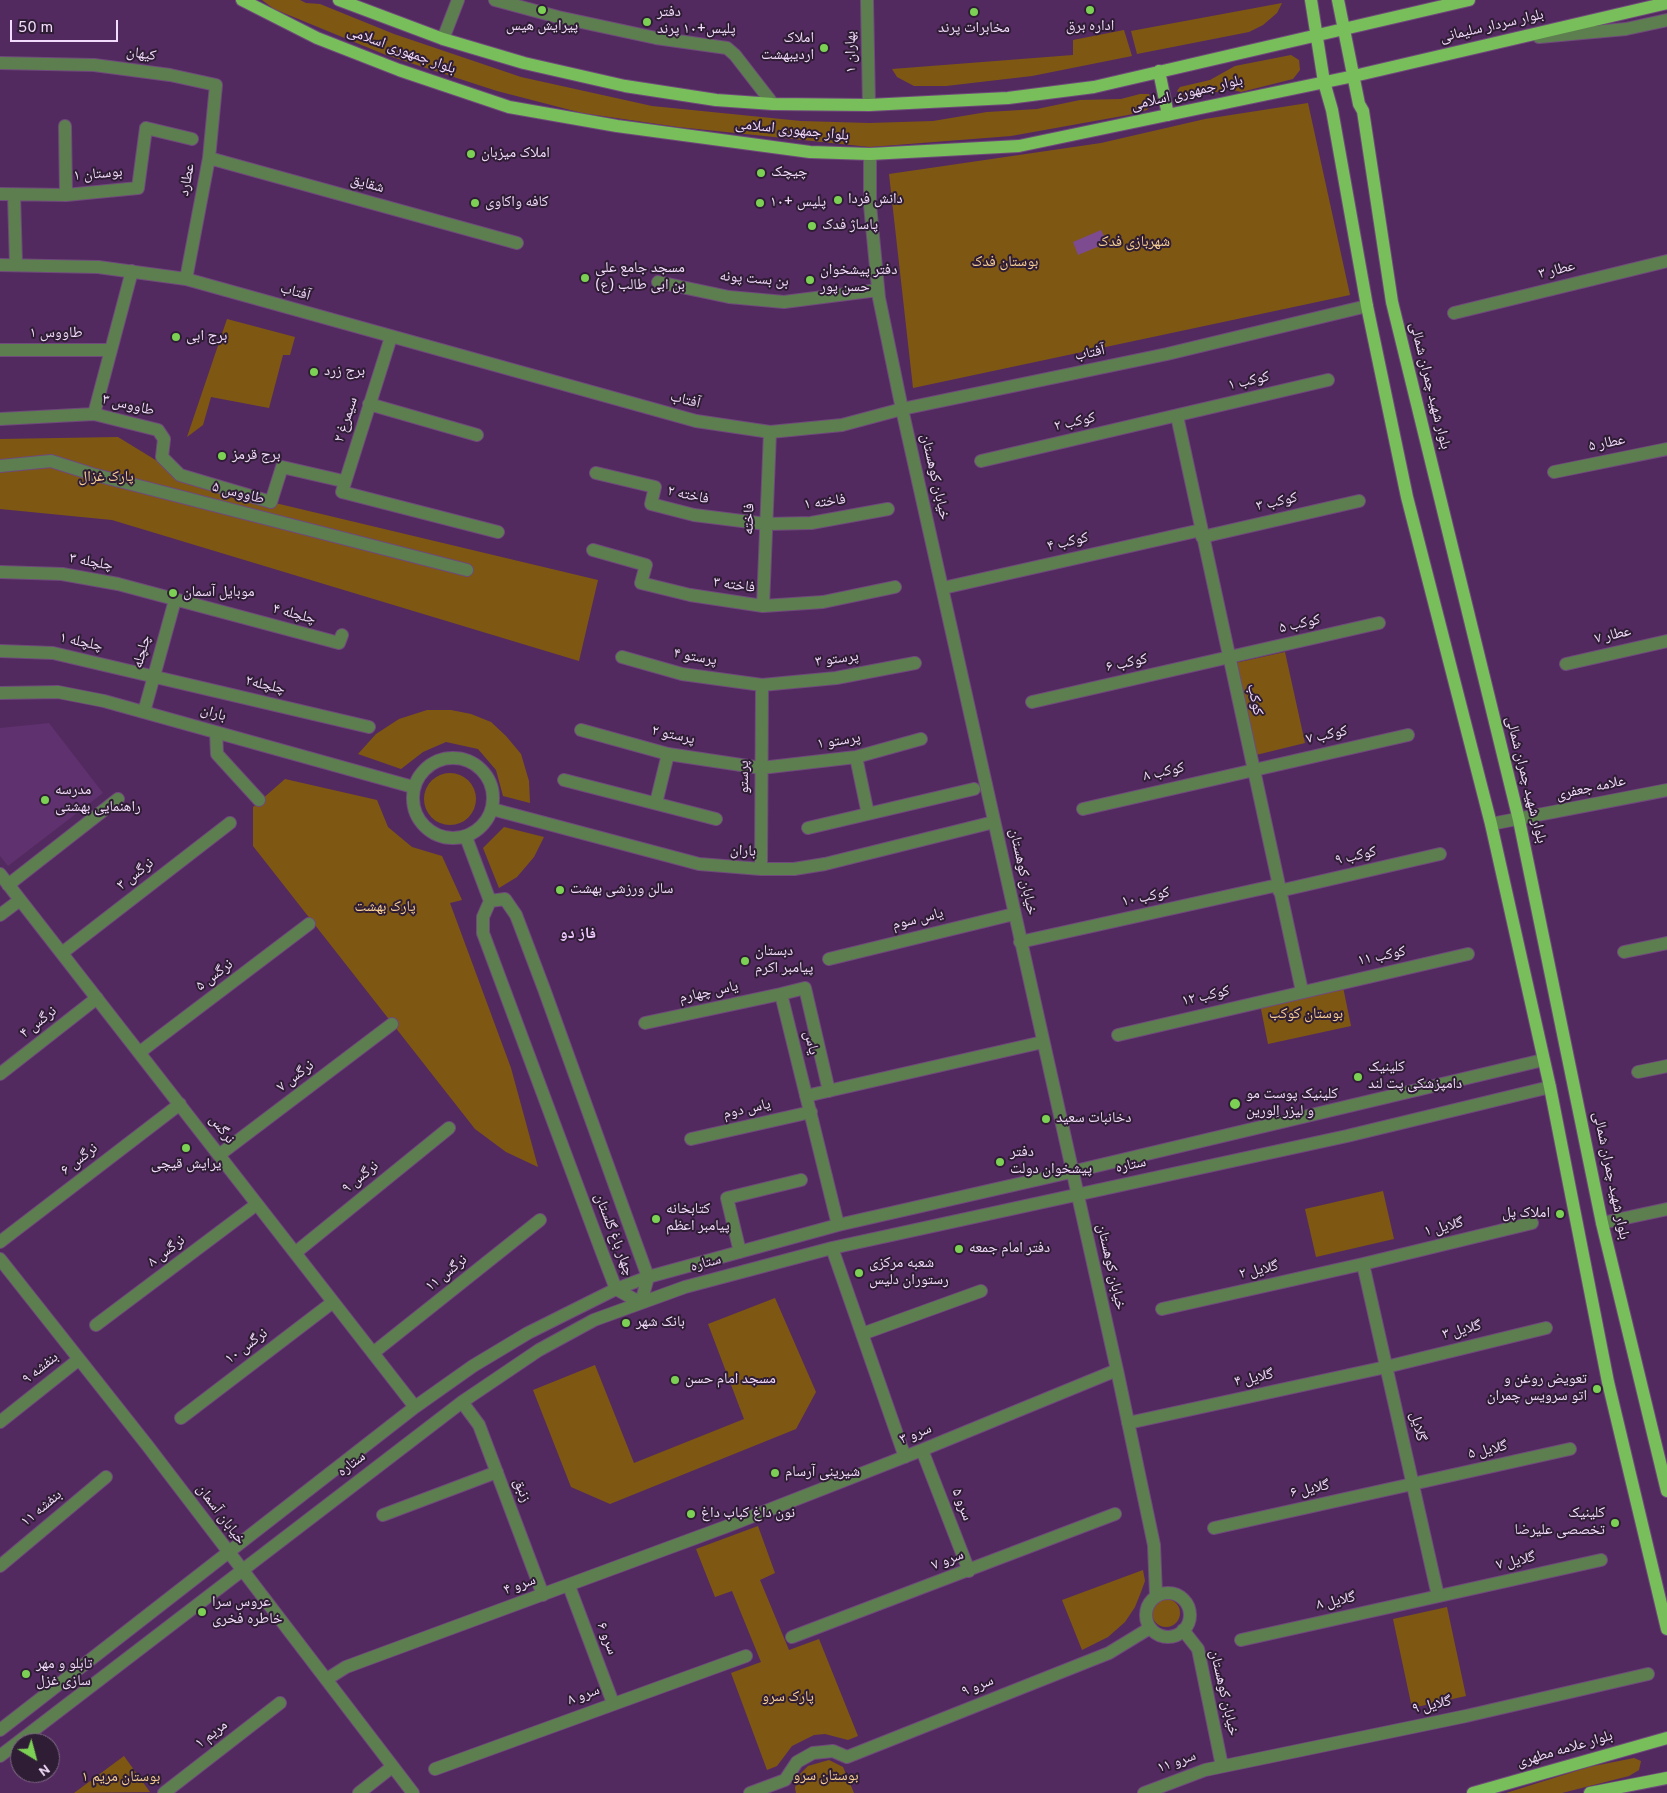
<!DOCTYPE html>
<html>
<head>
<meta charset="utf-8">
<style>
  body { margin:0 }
  #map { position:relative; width:1667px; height:1793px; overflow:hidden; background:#532a60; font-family:Overpass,sans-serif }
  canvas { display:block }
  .north { position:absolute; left:10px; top:1733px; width:50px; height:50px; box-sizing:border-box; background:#2f1d35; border:1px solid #7d6984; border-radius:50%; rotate:143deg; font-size:14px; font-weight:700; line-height:20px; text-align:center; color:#f2dbfb }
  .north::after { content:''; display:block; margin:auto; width:18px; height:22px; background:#7cd155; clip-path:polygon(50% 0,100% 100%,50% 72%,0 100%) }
  .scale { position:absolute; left:10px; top:20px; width:108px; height:22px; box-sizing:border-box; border:2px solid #f2dbfb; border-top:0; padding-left:6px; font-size:15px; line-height:18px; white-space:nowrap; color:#f2dbfb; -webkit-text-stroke:4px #2f1d35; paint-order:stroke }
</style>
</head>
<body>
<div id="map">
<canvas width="1667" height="1793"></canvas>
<div class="north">N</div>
<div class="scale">50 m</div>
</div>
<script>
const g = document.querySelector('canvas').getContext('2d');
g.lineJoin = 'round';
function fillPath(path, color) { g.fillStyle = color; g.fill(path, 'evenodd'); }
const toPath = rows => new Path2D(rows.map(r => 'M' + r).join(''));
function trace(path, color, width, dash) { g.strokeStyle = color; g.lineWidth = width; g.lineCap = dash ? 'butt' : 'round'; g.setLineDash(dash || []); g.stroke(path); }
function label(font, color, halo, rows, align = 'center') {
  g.font = font + ' Overpass,"Noto Naskh Arabic",sans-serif'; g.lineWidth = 4; g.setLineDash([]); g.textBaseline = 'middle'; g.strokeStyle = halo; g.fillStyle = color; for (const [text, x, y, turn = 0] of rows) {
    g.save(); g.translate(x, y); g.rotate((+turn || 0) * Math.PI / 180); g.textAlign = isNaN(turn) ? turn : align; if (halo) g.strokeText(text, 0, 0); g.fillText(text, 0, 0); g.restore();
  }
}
fillPath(toPath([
  [49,723,103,793,8,866,0,856,0,728]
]), '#5f316e');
fillPath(toPath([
  [262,0,300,0,306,3,320,4,394,34,521,77,652,106,801,121,869,123,933,121,987,112,1037,109,1080,100,1121,99,1140,94,1149,94,1152,103,1147,110,1128,115,1011,136,870,147,678,127,582,113,497,91,386,55,274,9],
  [1282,3,1277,13,1263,25,1249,32,1137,54,1131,31],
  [1124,30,1132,56,1032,76,946,86,914,86,897,77,892,69,1073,55,1073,40],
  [1291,55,1299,60,1300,70,1293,79,1241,92,1229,89,1187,99,1177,91,1180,87,1210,80,1235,66],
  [1308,103,1350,295,913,388,889,174,1101,143,1205,119],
  [227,319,295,337,290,355,283,355,269,408,211,397,203,425,187,437],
  [118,437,180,475,271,502,598,580,579,661,112,520,0,509,0,439],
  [1285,652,1305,743,1256,755,1235,663],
  [427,710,451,710,471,714,491,722,506,736,521,754,529,781,530,803,503,796,496,770,478,749,446,742,423,752,401,769,358,754,376,734,399,719],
  '424 799a26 26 0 1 1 52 0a26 26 0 1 1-52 0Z',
  [285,779,377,800,388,827,412,847,442,856,462,900,450,903,511,1068,538,1167,506,1152,475,1129,253,846,253,807],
  [504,827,544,837,534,857,517,877,499,888,483,848],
  [1343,987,1351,1026,1268,1044,1260,1004],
  [1383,1191,1394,1239,1316,1257,1305,1209],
  [775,1298,816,1392,796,1429,610,1504,571,1487,533,1390,595,1365,634,1463,744,1419,708,1324],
  [758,1526,775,1573,760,1580,789,1650,819,1639,858,1736,848,1740,825,1734,814,1735,792,1746,777,1766,767,1770,731,1673,761,1662,732,1591,715,1597,696,1549],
  [1143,1570,1145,1581,1141,1592,1135,1607,1125,1622,1108,1637,1082,1650,1062,1600],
  '1152 1613a14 14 0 1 1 28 0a14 14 0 1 1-28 0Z',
  [1447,1607,1466,1696,1412,1708,1393,1619],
  [124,1756,150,1792,74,1793],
  [1634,1758,1641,1761,1639,1770,1629,1776,1562,1793,1506,1793,1589,1767],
  [829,1760,843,1767,854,1793,796,1793,795,1788,798,1776,808,1766]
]), '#7e5813');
fillPath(toPath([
  [1101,230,1107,243,1078,255,1073,242]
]), '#7d4b8f');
const minor = toPath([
  [495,0,558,17,656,38,727,48,735,55,773,104],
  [867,0,869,105],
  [1539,37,1626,29,1667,20],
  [443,39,458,0],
  [0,63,94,65,170,75,216,85,209,158,186,279],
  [65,126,66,195],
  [870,154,870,205,879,298,902,409,1117,1370,1154,1545,1156,1595],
  [209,158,517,243],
  [0,194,66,195,138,188,146,128,192,139],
  [14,195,16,264],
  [0,265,98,267,186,279,696,421,770,432,842,425,902,409,1167,354,1367,306],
  [658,282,729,297,784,302,878,290],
  [1454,313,1667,261],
  [391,337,342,492,498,532],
  [0,350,111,350],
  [369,404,477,435],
  [94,414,132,271],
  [1177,416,1302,991],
  [0,419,94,414,158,430,164,439,162,457,180,475,271,502,282,467,343,481,343,484],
  [981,461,1328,380],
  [0,466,51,461,92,474,467,570],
  [1554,472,1667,449],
  [596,473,655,487,651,504,694,515,766,524,811,523,888,509],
  [1202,537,1359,501],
  [593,550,646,565,641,583,690,595,763,606,823,602,895,587],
  [0,572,62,574,118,584,339,643,342,635],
  [943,588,1201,530],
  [763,606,770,432],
  [0,651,53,653,369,727],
  [622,657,682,674,762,685,836,678,915,663],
  [1566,664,1667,641],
  [0,693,58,692,104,701,413,787],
  [1032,702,1379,623],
  [144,712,175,600],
  [581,730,668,754,761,768,856,757,921,739],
  [216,732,217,754,259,800],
  [856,757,868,814],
  '413 798a40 40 0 1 1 80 0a40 40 0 1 1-80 0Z',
  [564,780,716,819],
  [656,803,668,754],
  [492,809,699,864,761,869,794,869,825,864,994,822],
  [1083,809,1408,735],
  [1491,824,1667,790],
  [808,828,974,789],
  [466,837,490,901,505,899,516,915,544,989,648,1277,641,1303,616,1289,603,1255,483,933,483,917,490,901],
  [761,869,762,685],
  [0,874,415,1407],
  [8,885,118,799],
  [1279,891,1440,854],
  [0,915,20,900],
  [1020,942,1278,885],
  [1624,952,1667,943],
  [62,953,230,823],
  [829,959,1014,914],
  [645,1023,781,994],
  [1118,1035,1468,954],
  [140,1052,309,924],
  [1638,1072,1667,1066],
  [0,1074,97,998],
  [829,1091,805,988,781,994,838,1225],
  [806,1096,1043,1042],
  [691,1139,811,1112],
  [219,1155,392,1024],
  [1602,1223,1667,1209],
  [0,1242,180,1104],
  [832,1248,905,1457],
  [740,1252,727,1198,801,1180],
  [295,1253,449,1128],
  [0,1259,147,1445,413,1793],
  [1363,1264,1438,1596],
  [1162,1309,1363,1264,1532,1223],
  [96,1325,257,1204],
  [862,1334,981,1291],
  [373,1353,540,1220],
  [462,1402,479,1425,543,1595],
  [181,1418,333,1302],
  [0,1422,78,1360],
  [1128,1423,1386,1367,1546,1328],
  [922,1450,969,1571],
  [383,1515,497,1472],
  [1214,1528,1570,1449],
  [0,1566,106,1477],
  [569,1586,613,1703],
  '1146 1615a22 22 0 1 1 44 0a22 22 0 1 1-44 0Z',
  [1183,1630,1198,1649,1222,1766],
  [792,1637,1115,1514],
  [1241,1640,1601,1560],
  [327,1679,346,1667,725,1527,922,1450,1117,1370],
  [0,1730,415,1407,473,1366,528,1333,616,1289,648,1277,838,1225,1071,1172,1543,1060],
  [0,1756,462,1402,539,1350,594,1320,685,1287,832,1248,1347,1136,1550,1087],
  [435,1769,746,1656],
  [164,1793,280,1703],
  [359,1793,392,1767],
  [750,1793,785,1780,797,1762,813,1753,833,1751,847,1757,1109,1653,1150,1628],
  [1144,1793,1205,1770,1466,1716,1648,1674]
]);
const major = toPath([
  [242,0,317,38,399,70,509,107,617,126,810,152,870,154,1019,146,1354,76,1667,3],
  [339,0,443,39,524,63,625,86,716,100,773,104,869,105,1008,98,1094,87,1469,0],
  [1311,0,1324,82,1332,110,1367,306,1407,497,1491,824,1550,1087,1608,1382,1667,1629],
  [1338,0,1359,104,1363,111,1392,302,1519,820,1602,1223,1667,1491],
  [1159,71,1168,115],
  [1473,1793,1667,1738],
  [1590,1793,1667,1778]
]);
trace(minor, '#704a7c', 14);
trace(major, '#704a7c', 14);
trace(minor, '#5d7f50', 12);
trace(major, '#78be5a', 12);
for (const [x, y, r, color] of [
  [542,10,5,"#7cd155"],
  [1090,10,5,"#7cd155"],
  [974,12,5,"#7cd155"],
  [647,22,5,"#7cd155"],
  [824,48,5,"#7cd155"],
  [471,154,5,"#7cd155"],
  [761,173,5,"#7cd155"],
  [838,200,5,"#7cd155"],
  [475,203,5,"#7cd155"],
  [760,203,5,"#7cd155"],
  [812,226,5,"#7cd155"],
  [585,278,5,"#7cd155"],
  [810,280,5,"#7cd155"],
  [176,337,5,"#7cd155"],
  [314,372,5,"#7cd155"],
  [222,456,5,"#7cd155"],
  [173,593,5,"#7cd155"],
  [45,800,5,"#7cd155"],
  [560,890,5,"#7cd155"],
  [745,961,5,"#7cd155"],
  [1358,1077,5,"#7cd155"],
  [1235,1104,6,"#7cd155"],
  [1046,1119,5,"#7cd155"],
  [186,1148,5,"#7cd155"],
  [1000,1162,5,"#7cd155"],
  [1560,1214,5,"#7cd155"],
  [656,1219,5,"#7cd155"],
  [959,1249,5,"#7cd155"],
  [859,1273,5,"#7cd155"],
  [626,1323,5,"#7cd155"],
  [675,1380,5,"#7cd155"],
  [1597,1389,5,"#7cd155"],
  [775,1473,5,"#7cd155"],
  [691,1514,5,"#7cd155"],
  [1615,1523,5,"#7cd155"],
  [202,1612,5,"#7cd155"],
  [26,1674,5,"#7cd155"]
]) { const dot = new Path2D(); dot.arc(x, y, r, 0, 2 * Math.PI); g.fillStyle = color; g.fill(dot); trace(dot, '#2f1d35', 2); }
label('15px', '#f2dbfb', '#2f1d35', [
  ["دفتر",657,13],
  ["پلیس+۱۰ پرند",657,30],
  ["پیرایش هیس",542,27,"center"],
  ["اداره برق",1090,27,"center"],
  ["مخابرات پرند",974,29,"center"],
  ["املاک",814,39,"right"],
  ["اردیبهشت",814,56,"right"],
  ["املاک میزبان",481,154],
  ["چیچک",771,173],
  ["دانش فردا",848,200],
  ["کافه واکاوی",485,203],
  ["پلیس +۱۰",770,203],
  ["پاساژ فدک",822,226],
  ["مسجد جامع علی",595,269],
  ["بن ابی طالب (ع)",595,286],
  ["دفتر پیشخوان",820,271],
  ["حسن پور",820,288],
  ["برج ابی",186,337],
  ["برج زرد",324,372],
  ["برج قرمز",232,456],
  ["موبایل آسمان",183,593],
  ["مدرسه",55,791],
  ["راهنمایی بهشتی",55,808],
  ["سالن ورزشی بهشت",570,890],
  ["دبستان",755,952],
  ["پیامبر اکرم",755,969],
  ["کلینیک",1368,1068],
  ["دامپزشکی پت لند",1368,1085],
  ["کلینیک پوست مو",1246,1095],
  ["و لیزر اِلورین",1246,1112],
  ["دخانبات سعید",1056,1119],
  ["دفتر",1010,1153],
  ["پیشخوان دولت",1010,1170],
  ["یرایش قیچی",186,1165,"center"],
  ["کتابخانه",666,1210],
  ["پیامبر اعظم",666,1227],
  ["املاک پل",1550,1214,"right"],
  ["دفتر امام جمعه",969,1249],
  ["شعبه مرکزی",869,1264],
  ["رستوران دلیس",869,1281],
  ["بانک شهر",636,1323],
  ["مسجد امام حسن",685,1380],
  ["تعویض روغن و",1587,1380,"right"],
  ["اتو سرویس چمران",1587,1397,"right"],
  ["شیرینی آرسام",785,1473],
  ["نون داغ کباب داغ",701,1514],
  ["کلینیک",1605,1514,"right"],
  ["تخصصی علیرضا",1605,1531,"right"],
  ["عروس سرا",212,1603],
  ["خاطره فخری",212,1620],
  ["تابلو و مهر",36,1665],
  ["سازی غزل",36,1682]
], 'left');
label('15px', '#f2dbfb', '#2f1d35', [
  ["بلوار سردار سلیمانی",1492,27,-13],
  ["بلوار جمهوری اسلامی",401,51,20],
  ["بهاران ۱",852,52,-91],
  ["کیهان",141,55,8],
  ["بلوار جمهوری اسلامی",1187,94,-13],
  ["بلوار جمهوری اسلامی",792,131,6],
  ["بوستان ۱",98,175,-5],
  ["عطارد",188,180,-79],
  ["شقایق",367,185,15],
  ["عطار ۳",1557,271,-14],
  ["بن بست پونه",754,280,5],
  ["آفتاب",295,293,16],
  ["طاووس ۱",56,334],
  ["آفتاب",1090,354,-12],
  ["کوکب ۱",1249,382,-13],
  ["بلوار شهید چمران شمالی",1429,386,76],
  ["آفتاب",685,401,14],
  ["طاووس ۳",128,406,13],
  ["سیمرغ ۲",347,420,-72],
  ["کوکب ۲",1075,423,-13],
  ["عطار ۵",1607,444,-11],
  ["خیابان کوهستان",934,477,77],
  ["طاووس ۵",238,494,14],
  ["فاخته ۲",688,496,12],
  ["فاخته ۱",825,503,-8],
  ["کوکب ۳",1277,503,-13],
  ["فاخته",750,519,-88],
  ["کوکب ۴",1068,543,-13],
  ["چلچله ۳",91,563,10],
  ["فاخته ۳",734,586,8],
  ["چلچله ۴",294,615,15],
  ["کوکب ۵",1300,625,-13],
  ["عطار ۷",1613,636,-13],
  ["چلچله ۱",81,643,12],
  ["چلچله",143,652,-74],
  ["پرستو ۴",695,658,10],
  ["پرستو ۳",837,660,-8],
  ["کوکب ۶",1127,664,-12],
  ["چلچله۲",265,686,13],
  ["کوکب",1254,700,78],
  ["باران",213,714,16],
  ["پرستو ۲",673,736,12],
  ["کوکب ۷",1327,736,-12],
  ["پرستو ۱",839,742,-9],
  ["کوکب ۸",1164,773,-13],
  ["پرستو",745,777,-90],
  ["بلوار شهید چمران شمالی",1525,780,76],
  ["علامه جعفری",1591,789,-12],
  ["باران",743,852,3],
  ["کوکب ۹",1356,857,-13],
  ["خیابان کوهستان",1022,872,78],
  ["نرگس ۳",136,875,-38],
  ["کوکب ۱۰",1146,898,-12],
  ["یاس سوم",918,920,-14],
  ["کوکب ۱۱",1382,957,-12],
  ["نرگس ۵",215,976,-37],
  ["یاس چهارم",709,993,-12],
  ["کوکب ۱۲",1206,997,-13],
  ["نرگس ۴",39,1023,-38],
  ["یاس",810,1043,76],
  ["نرگس ۷",296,1077,-37],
  ["یاس دوم",747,1110,-13],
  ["نرگس",221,1130,52],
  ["نرگس ۶",80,1160,-38],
  ["ستاره",1131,1166,-12],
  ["بلوار شهید چمران شمالی",1610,1176,78],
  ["نرگس ۹",361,1178,-39],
  ["گلایل ۱",1444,1228,-14],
  ["چهار باغ گلستان",613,1235,69],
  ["نرگس ۸",167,1252,-37],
  ["ستاره",706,1264,-15],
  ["خیابان کوهستان",1110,1267,77],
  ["گلایل ۲",1259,1271,-13],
  ["نرگس ۱۱",447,1274,-39],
  ["گلایل ۳",1462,1331,-14],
  ["نرگس ۱۰",247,1347,-37],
  ["بنفشه ۹",41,1369,-39],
  ["گلایل ۴",1254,1379,-12],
  ["گلایل",1417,1427,77],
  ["سرو ۳",916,1435,-22],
  ["گلایل ۵",1488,1451,-13],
  ["ستاره",352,1465,-37],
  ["گلایل ۶",1310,1490,-12],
  ["زنبق",521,1491,70],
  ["سرو ۵",961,1505,69],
  ["بنفشه ۱۱",42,1509,-40],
  ["خیابان آسمان",220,1515,53],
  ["سرو ۷",948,1561,-21],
  ["گلایل ۷",1516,1562,-13],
  ["سرو ۴",520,1586,-20],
  ["گلایل ۸",1336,1602,-12],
  ["سرو ۶",606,1639,69],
  ["سرو ۹",978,1687,-22],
  ["خیابان کوهستان",1223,1693,77],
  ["سرو ۸",584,1696,-20],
  ["گلایل ۹",1432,1706,-12],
  ["مریم ۱",212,1735,-38],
  ["بلوار علامه مطهری",1565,1750,-16],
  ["سرو ۱۱",1177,1763,-20]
]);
label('15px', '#f8d093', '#2f1d35', [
  ["شهربازی فدک",1134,243],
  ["بوستان فدک",1005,263],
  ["پارک غزال",106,478],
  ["پارک بهشت",385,908],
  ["بوستان کوکب",1306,1015],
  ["پارک سرو",788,1698],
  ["بوستان سرو",826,1777],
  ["بوستان مریم ۱",121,1778]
]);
label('bold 16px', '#ecc6fa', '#2f1d35', [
  ["فاز دو",578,935]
]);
</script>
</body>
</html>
